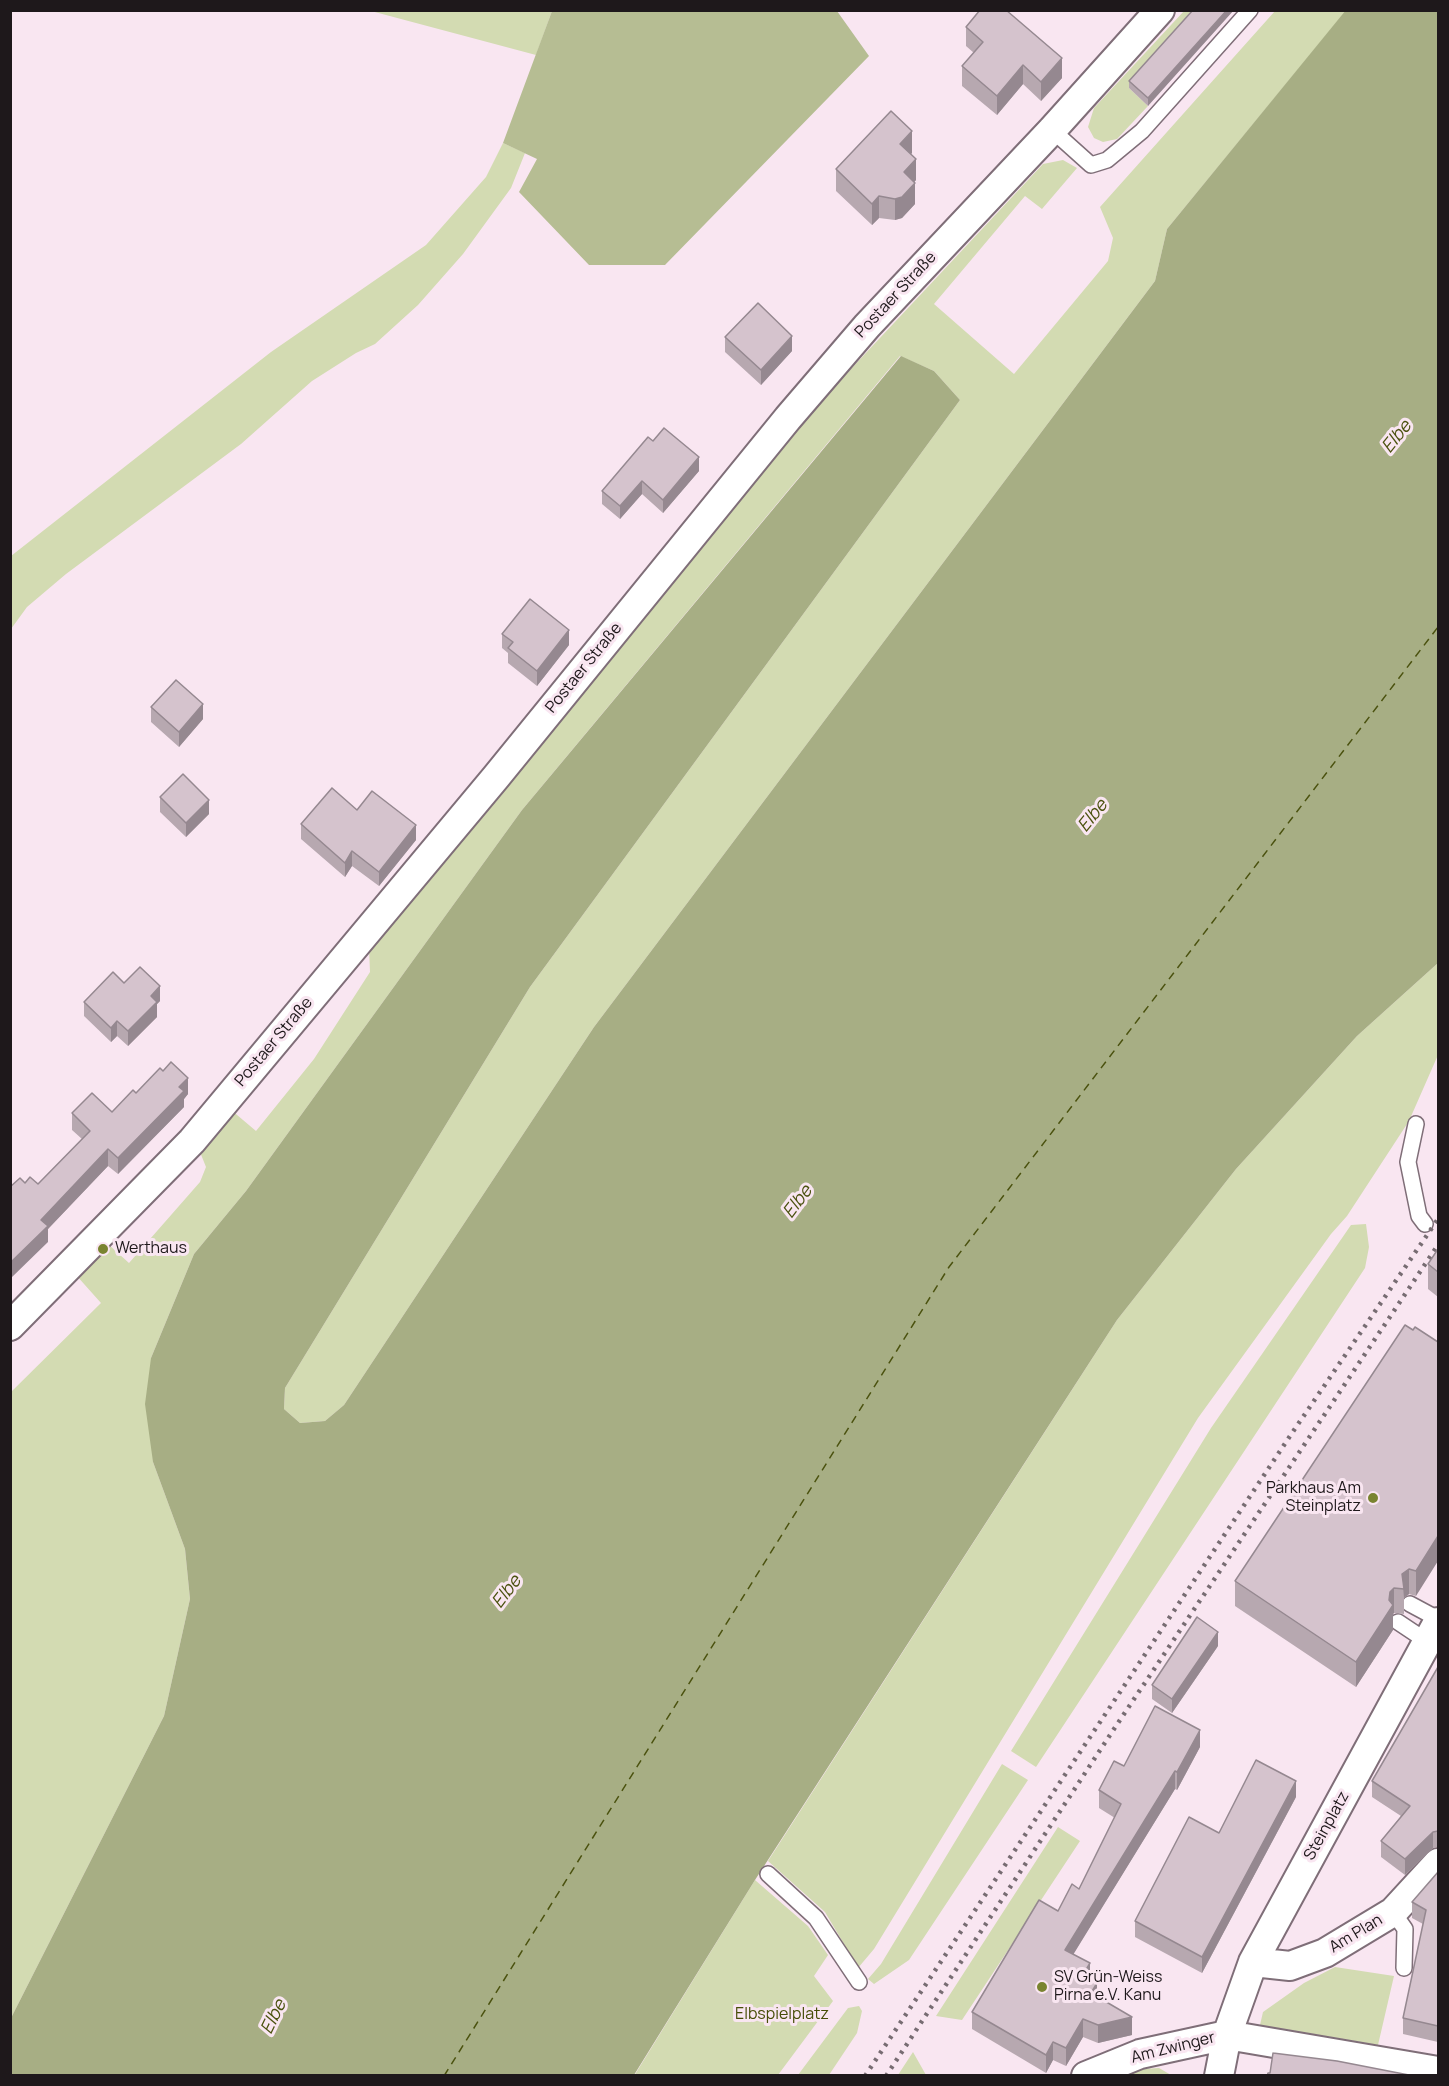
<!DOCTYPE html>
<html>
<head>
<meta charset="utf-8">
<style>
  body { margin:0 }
  #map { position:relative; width:1449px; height:2086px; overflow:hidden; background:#f9e6f1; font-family:Manrope,sans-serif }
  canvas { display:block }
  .frame { position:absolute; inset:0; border:12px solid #1e181b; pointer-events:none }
</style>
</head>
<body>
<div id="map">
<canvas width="1449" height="2086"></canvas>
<div class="frame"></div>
</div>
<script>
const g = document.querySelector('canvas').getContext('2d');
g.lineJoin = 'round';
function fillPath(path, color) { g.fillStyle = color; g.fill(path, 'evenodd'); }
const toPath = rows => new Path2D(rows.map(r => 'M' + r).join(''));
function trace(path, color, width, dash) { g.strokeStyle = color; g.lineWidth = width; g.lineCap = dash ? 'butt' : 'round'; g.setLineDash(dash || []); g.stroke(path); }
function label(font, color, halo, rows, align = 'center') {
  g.font = font + ' Manrope,sans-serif'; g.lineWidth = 6; g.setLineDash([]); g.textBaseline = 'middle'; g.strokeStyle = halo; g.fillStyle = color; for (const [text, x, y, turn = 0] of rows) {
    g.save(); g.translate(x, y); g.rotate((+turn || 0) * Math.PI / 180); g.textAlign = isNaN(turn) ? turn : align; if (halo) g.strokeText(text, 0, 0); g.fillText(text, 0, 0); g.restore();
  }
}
fillPath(toPath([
  [371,11,552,11,536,55],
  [1184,11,1199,11,1129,88,1148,106,1117,139,1103,142,1094,138,1088,127,1094,108],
  [1275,11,1346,11,1167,229,1155,281,594,1027,344,1405,325,1421,300,1423,284,1409,285,1388,530,987,960,400,934,371,900,356,522,810,246,1191,194,1254,151,1358,153,1462,185,1549,190,1599,164,1716,11,2018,11,1392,101,1303,76,1275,108,1244,129,1263,200,1182,206,1167,198,1147,230,1109,256,1131,314,1059,370,972,369,948,819,403,1043,164,1063,160,1077,168,1042,209,1025,196,934,304,1014,374,1108,261,1113,238,1100,207],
  [503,143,525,153,511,188,463,254,418,305,375,344,356,353,312,381,241,444,66,574,27,607,11,629,11,556,271,352,426,245,486,177],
  [1438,963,1438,1055,1409,1121,1347,1216,1331,1234,1198,1418,874,1949,858,1968,825,1912,768,1861,1117,1320,1236,1169,1357,1036],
  [1366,1224,1369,1247,1365,1268,1036,1767,1011,1751,1211,1428,1351,1225],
  [1002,1764,1028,1780,909,1960,874,1984,868,1979,881,1964],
  [1058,1827,1080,1841,962,2020,936,2016],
  [755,1880,808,1926,828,1955,814,1976,833,2001,778,2075,634,2076],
  [1335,1967,1394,1976,1378,2045,1260,2025,1263,2012,1304,1983],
  [859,2006,862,2011,857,2033,829,2075,798,2075,848,2008],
  [913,2052,926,2075,898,2075],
  [1159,2068,1171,2075,1127,2075,1142,2069]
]), '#d3dbb2');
fillPath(toPath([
  [552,11,837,11,869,56,665,265,589,265,519,192,537,159,503,143]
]), '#b6bd93');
fillPath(toPath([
  [1346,10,1438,11,1438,963,1357,1036,1236,1169,1117,1320,755,1880,634,2075,11,2075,11,2018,164,1716,190,1599,185,1549,153,1462,145,1404,151,1358,194,1254,246,1191,522,810,901,356,934,371,960,400,530,987,285,1388,284,1409,300,1423,325,1421,344,1405,594,1027,1155,281,1167,229]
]), '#a7ae84');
trace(toPath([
  [444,2076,949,1267,1438,627]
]), '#4b520f', 1.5, [8, 6]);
const service = toPath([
  [1052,130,1091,165,1107,160,1142,131,1250,10],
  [1416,1124,1408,1162,1419,1216,1425,1224],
  [1410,1604,1438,1619],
  [1398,1622,1428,1642],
  [768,1874,816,1918,859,1982],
  [1393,1912,1405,1929,1404,1968]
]);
const minor = toPath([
  [10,1326,192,1141,496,777,788,418,867,326,1052,130,1160,10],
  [1253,1962,1290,1966,1325,1953,1393,1912,1438,1863],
  [1086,2076,1140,2054,1227,2035,1438,2071],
  [1219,2076,1227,2035,1253,1962,1438,1622]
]);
trace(service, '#7f6e78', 18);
trace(minor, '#7f6e78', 32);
trace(service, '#fff', 15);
trace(minor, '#fff', 28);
trace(toPath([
  [865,2076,1290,1436,1438,1219],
  [886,2076,1114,1729,1438,1245]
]), '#776c72', 4.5, [3, 6]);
fillPath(toPath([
  [1193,10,1148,106,1129,88,1129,81],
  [966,27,1062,78,1041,101,1023,84,997,115,962,86,962,66,974,53,966,46],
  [912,153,911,154,916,180,914,182,915,204,902,218,895,220,879,218,872,225,836,191,836,169],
  [725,337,792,351,761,385,725,352],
  [653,441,699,471,663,513,642,494,620,519,602,504,602,491],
  [502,634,569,645,537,686,508,663,508,653,502,648],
  [151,707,203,719,179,747,151,722],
  [160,797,209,814,186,837,160,812],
  [357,810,416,840,379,886,352,866,345,877,301,839,301,824],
  [124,983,160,1001,157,1004,157,1017,128,1046,117,1036,111,1042,84,1016,84,1002],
  [136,1093,188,1094,184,1099,184,1107,118,1174,108,1166,48,1229,48,1242,25,1183,38,1184,82,1139,72,1130,72,1113,112,1112],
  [1438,1249,1438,1297,1428,1289,1428,1264],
  [1413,1330,1438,1342,1416,1596,1409,1594,1404,1598,1404,1614,1394,1613,1393,1614,1393,1630,1356,1687,1235,1606,1235,1581],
  [1218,1646,1172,1713,1152,1699,1152,1685],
  [1438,1667,1438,1847,1433,1848,1405,1875,1381,1857,1381,1841,1401,1816,1372,1797,1372,1781],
  [1200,1747,1177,1790,1175,1789,1073,1954,1090,1979,1097,1996,1132,2035,1098,2043,1083,2037,1066,2066,1053,2060,1046,2073,972,2029,972,2012,1058,1911,1079,1889,1115,1818,1099,1808,1099,1790,1124,1766],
  [1296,1797,1202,1973,1135,1937,1135,1921,1219,1833],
  [1438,1872,1438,2042,1403,2034,1403,2018,1423,1924,1412,1918,1412,1902]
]), '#b7a8b0');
fillPath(toPath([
  [1227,10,1234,10,1148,106,1148,98],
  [1062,58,1062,78,1041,101,1041,82],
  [1023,65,1023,84,997,115,997,96],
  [912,131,912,153,900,165,900,144],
  [916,159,916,180,904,194,904,172],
  [915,183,915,204,902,218,895,220,895,199],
  [879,196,879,218,872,225,872,204],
  [792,336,792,351,761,385,761,370],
  [699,457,699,471,663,513,663,500],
  [642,481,642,494,620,519,620,506],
  [569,630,569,645,537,686,537,671],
  [203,704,203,719,179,747,179,732],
  [209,800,209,814,186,837,186,823],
  [416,825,416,840,379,886,379,872],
  [352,851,352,866,345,877,345,863],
  [160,986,160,1001,157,1004,157,1017,128,1046,128,1031,151,996],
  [117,1021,117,1036,111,1042,111,1028],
  [188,1078,188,1094,184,1099,184,1107,118,1174,118,1158,179,1087],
  [108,1149,108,1166,48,1229,48,1242,10,1279,10,1263,41,1220],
  [1438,1536,1438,1561,1416,1596,1416,1571],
  [1409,1569,1409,1594,1404,1598,1402,1574],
  [1394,1588,1394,1613,1393,1614,1393,1630,1356,1687,1356,1662,1390,1592],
  [1218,1632,1218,1646,1172,1713,1172,1699],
  [1200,1730,1200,1747,1177,1790,1177,1772],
  [1175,1771,1175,1789,1065,1968,1065,1950],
  [1296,1781,1296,1797,1202,1973,1202,1957],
  [1433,1832,1433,1848,1405,1875,1405,1859],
  [1090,1963,1090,1981,1083,1975],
  [1097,1983,1097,2000,1091,1993],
  [1132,2017,1132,2035,1098,2043,1098,2025],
  [1083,2019,1083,2037,1066,2066,1066,2048],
  [1053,2042,1053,2060,1046,2073,1046,2055]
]), '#958890');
const building = toPath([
  [980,10,1006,10,1062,58,1041,82,1023,65,997,96,962,66,983,42,966,27,980,10],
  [1193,10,1227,10,1148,98,1129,81,1193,10],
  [891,111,912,131,900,144,916,159,904,172,915,183,902,197,895,199,879,196,872,204,836,169,891,111],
  [758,303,792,336,761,370,725,337,758,303],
  [664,428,699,457,663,500,642,481,620,506,602,491,648,437,653,441,664,428],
  [530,599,569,630,537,671,508,648,513,642,502,634,530,599],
  [176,680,203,704,179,732,151,707,176,680],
  [183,774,209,800,186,823,160,797,183,774],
  [332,788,357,810,372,791,416,825,379,872,352,851,345,863,301,824,332,788],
  [140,967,160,986,151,996,157,1002,128,1031,117,1021,111,1028,84,1002,113,972,124,983,140,967],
  [171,1062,188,1078,179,1087,184,1091,118,1158,108,1149,41,1220,48,1226,10,1263,10,1187,20,1178,25,1183,30,1177,38,1184,90,1131,72,1113,92,1093,112,1112,133,1090,136,1093,160,1068,163,1071,171,1062],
  [1438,1249,1438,1272,1428,1264,1438,1249],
  [1405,1325,1413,1330,1415,1327,1438,1342,1438,1536,1416,1571,1409,1569,1402,1574,1404,1589,1394,1588,1390,1592,1389,1600,1393,1605,1356,1662,1235,1581,1405,1325],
  [1197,1617,1218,1632,1172,1699,1152,1685,1197,1617],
  [1438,1667,1438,1831,1433,1832,1405,1859,1381,1841,1410,1806,1372,1781,1438,1667],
  [1155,1706,1200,1730,1177,1772,1175,1771,1065,1950,1090,1963,1083,1975,1097,1983,1091,1993,1132,2017,1098,2025,1083,2019,1066,2048,1053,2042,1046,2055,972,2012,1039,1900,1058,1911,1072,1884,1079,1889,1121,1804,1099,1790,1114,1761,1124,1766,1155,1706],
  [1256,1760,1296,1781,1202,1957,1135,1921,1189,1817,1219,1833,1256,1760],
  [1438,1872,1438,2026,1403,2018,1426,1910,1412,1902,1438,1872],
  [1273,2053,1337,2061,1414,2076,1267,2076,1268,2073,1270,2073,1273,2053]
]);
fillPath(building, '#d5c3cd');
trace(building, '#958890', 1.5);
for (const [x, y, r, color] of [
  [103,1249,6,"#798430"],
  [1373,1498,6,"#798430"],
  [1042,1987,6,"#798430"]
]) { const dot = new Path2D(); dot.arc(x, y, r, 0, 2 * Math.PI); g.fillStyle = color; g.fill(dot); trace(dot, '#f9e6f1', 2); }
label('16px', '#1e181b', '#f9e6f1', [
  ["Postaer Straße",896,295,-47],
  ["Postaer Straße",584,668,-51],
  ["Postaer Straße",274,1042,-50],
  ["Steinplatz",1327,1826,-61],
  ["Am Plan",1356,1934,-31],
  ["Am Zwinger",1173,2048,-14]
]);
label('16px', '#1e181b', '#f9e6f1', [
  ["Werthaus",115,1249],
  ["Parkhaus Am",1361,1489,"right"],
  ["Steinplatz",1361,1507,"right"],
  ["SV Grün-Weiss",1054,1978],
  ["Pirna e.V. Kanu",1054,1996]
], 'left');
label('16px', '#464d06', '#f9e6f1', [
  ["Elbspielplatz",782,2015]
]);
label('italic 18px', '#4b520f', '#f9e6f1', [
  ["Elbe",1397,437,-51],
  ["Elbe",1093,816,-51],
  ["Elbe",798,1202,-53],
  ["Elbe",507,1592,-53],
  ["Elbe",274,2017,-64]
]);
</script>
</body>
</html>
